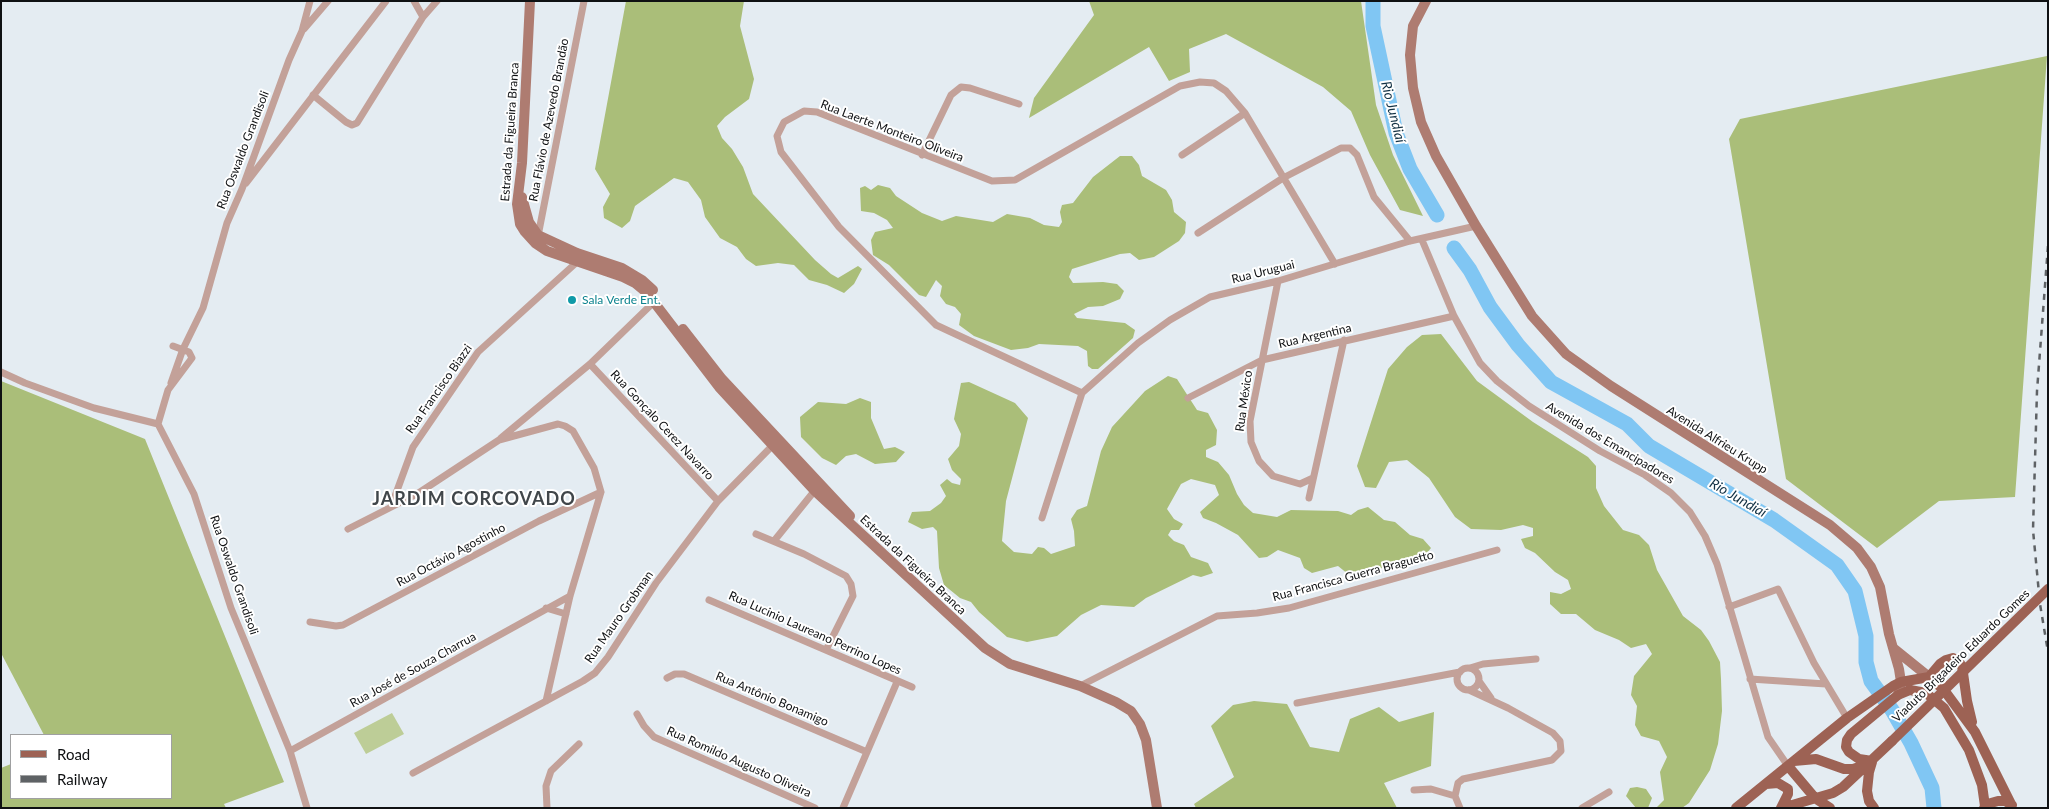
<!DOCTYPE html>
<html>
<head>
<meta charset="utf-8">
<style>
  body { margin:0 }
  #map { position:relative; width:2049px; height:809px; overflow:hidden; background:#e4ecf2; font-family:Lato,sans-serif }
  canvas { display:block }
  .frame { position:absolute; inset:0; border:2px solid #0f1113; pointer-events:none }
  .legend { position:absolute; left:10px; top:734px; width:162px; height:65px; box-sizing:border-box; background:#fff; border:1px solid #9fa0a1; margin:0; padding:6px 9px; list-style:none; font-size:15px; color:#0f1113 }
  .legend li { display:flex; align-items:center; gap:10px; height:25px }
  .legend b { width:25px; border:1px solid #9fa0a1 }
</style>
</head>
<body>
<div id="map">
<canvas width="2049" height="809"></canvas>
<div class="frame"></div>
<ul class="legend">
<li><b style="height:6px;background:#9d6254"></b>Road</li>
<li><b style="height:6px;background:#5e6265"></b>Railway</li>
</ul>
</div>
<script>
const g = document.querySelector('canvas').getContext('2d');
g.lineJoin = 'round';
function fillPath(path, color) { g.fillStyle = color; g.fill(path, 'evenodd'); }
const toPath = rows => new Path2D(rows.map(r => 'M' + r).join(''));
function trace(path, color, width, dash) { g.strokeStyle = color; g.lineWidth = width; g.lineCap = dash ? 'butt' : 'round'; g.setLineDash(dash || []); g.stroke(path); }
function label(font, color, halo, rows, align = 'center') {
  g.font = font + ' Lato,sans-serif'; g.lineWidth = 4; g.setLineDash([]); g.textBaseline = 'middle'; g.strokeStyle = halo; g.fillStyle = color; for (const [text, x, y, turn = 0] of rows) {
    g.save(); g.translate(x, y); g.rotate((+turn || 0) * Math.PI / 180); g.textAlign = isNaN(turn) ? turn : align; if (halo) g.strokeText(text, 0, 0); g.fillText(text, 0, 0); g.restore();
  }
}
fillPath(toPath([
  [392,713,404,734,366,754,354,733]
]), '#bdcd97');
fillPath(toPath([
  [626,1,744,1,740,26,754,79,749,99,725,117,717,126,722,138,732,149,743,167,753,194,815,260,831,274,838,278,858,266,862,269,854,284,844,293,827,285,809,280,794,265,778,263,756,266,746,259,737,247,720,238,705,217,701,200,688,182,674,178,635,206,630,221,622,228,604,218,603,207,610,194,595,169],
  [1089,1,1361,1,1376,105,1393,155,1423,216,1400,210,1370,155,1351,111,1323,87,1226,34,1189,49,1190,72,1169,81,1149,47,1029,118,1034,98,1094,15],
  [2047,56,2015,497,1939,501,1877,548,1786,479,1729,139,1740,119],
  [1120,156,1132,156,1139,165,1142,176,1166,190,1172,200,1174,212,1186,222,1185,233,1179,241,1154,257,1139,260,1130,253,1120,254,1072,269,1069,277,1073,283,1103,282,1117,284,1124,291,1120,299,1103,306,1088,307,1074,314,1077,318,1125,323,1135,330,1133,338,1098,369,1092,369,1088,366,1087,351,1078,346,1039,344,1028,348,1011,350,974,336,959,325,961,314,955,307,946,304,940,296,942,286,936,280,926,297,919,295,889,265,873,255,871,240,875,232,893,228,887,220,874,213,861,211,860,188,865,186,871,190,878,185,890,188,896,196,922,213,942,221,956,216,993,222,1007,214,1030,218,1044,225,1059,227,1062,222,1060,212,1062,205,1073,203,1093,177],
  [1441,334,1477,381,1533,422,1588,457,1596,466,1596,488,1604,506,1623,530,1639,535,1649,545,1657,570,1683,616,1701,630,1709,641,1720,662,1721,679,1722,711,1718,744,1710,770,1689,803,1682,808,1656,808,1664,800,1660,772,1667,757,1659,741,1641,736,1635,725,1637,706,1631,695,1634,676,1652,654,1646,644,1631,648,1619,640,1595,630,1576,614,1561,614,1550,604,1550,592,1561,594,1571,589,1568,580,1555,572,1535,553,1525,548,1521,539,1533,536,1533,528,1523,525,1501,530,1471,529,1455,517,1429,478,1407,460,1389,462,1376,488,1365,487,1357,466,1388,369,1407,347,1422,335],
  [1168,376,1177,379,1197,410,1208,413,1217,430,1216,445,1206,450,1206,457,1218,462,1229,475,1237,494,1244,505,1253,513,1277,517,1291,510,1338,511,1351,515,1358,510,1368,507,1384,520,1395,522,1410,535,1423,539,1431,548,1422,559,1403,561,1367,573,1348,574,1338,566,1312,573,1304,568,1300,558,1278,550,1267,557,1259,558,1238,535,1216,523,1203,518,1200,512,1219,495,1215,485,1191,479,1181,484,1167,509,1174,519,1183,524,1179,530,1171,530,1168,535,1174,541,1184,545,1191,557,1208,563,1213,573,1201,577,1193,575,1146,598,1134,607,1101,605,1081,615,1057,636,1027,642,1007,637,979,612,971,602,960,598,944,585,939,568,937,531,933,527,922,529,908,522,912,512,930,511,941,503,946,496,940,485,947,479,952,483,960,485,961,479,952,470,948,459,959,446,961,434,954,419,961,383,969,382,1015,403,1028,418,1006,501,1002,541,1014,552,1032,554,1038,547,1044,548,1051,554,1075,546,1074,531,1071,519,1077,510,1087,506,1101,451,1112,427,1145,391],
  [1,381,145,439,284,782,224,804,226,808,1,808,1,768,11,764,11,798,171,798,171,735,44,735,1,653],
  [860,398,871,402,871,418,884,449,895,447,905,452,896,462,875,464,856,454,846,456,836,465,822,458,801,437,800,417,818,402,846,404],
  [1254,701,1287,704,1310,747,1339,752,1350,719,1379,707,1399,722,1434,712,1431,766,1384,783,1397,808,1196,808,1194,804,1234,777,1211,726,1233,705],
  [1637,787,1646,789,1652,798,1648,808,1636,808,1626,796,1630,788]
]), '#aabe79');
trace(toPath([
  [1373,1,1373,26,1396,133,1410,169,1437,215],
  [1454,248,1470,270,1490,307,1518,345,1551,382,1627,424,1649,446,1774,520,1837,565,1855,591,1866,636,1866,662,1871,681,1892,710,1911,743,1932,788,1934,808]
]), '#80c6f3', 15);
trace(toPath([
  [414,1,423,17],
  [304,29,328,1],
  [313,95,346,122,352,125,357,123,423,17,437,1],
  [922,155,951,95,961,87,970,88,1019,104],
  [1182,155,1245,113],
  [246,183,386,1],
  [1198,233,1283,178,1341,148,1350,148,1357,155,1374,197,1410,241],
  [538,236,584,1],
  [1422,240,1454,316,1480,363,1497,381,1529,406,1600,451,1645,475,1671,493,1690,512,1705,536,1717,564,1768,737,1788,766],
  [1278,281,1250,421,1251,442,1259,461,1273,476,1300,484,1313,478],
  [173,346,189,352,192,358,168,390,158,424,194,494,231,608,290,751,307,808],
  [590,364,718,501],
  [1,372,25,383,94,408,158,424],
  [171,383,183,349,203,308,227,223,242,189,289,60,302,31,310,1],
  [1082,393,936,325,839,227,781,152,777,136,784,122,804,111,817,112,992,181,1015,180,1180,86,1200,82,1214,83,1226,91,1245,113,1335,264],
  [1082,393,1138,343,1170,320,1210,297,1278,281,1410,241,1476,226],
  [1188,398,1262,360,1454,316],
  [501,438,590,364,655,301],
  [1309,498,1344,340],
  [391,507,413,447,478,352,577,262],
  [1042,518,1082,393],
  [348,529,417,494,499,440,558,424,565,426,573,431,594,468,601,492,570,596,546,701],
  [756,534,804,554,846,576,851,584,853,596,826,650],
  [774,541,816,489],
  [709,600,912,687],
  [1729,607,1778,589,1814,663,1847,718],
  [546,608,566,614],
  [310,622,336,626,343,625,539,521,601,492],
  [1470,668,1483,664,1536,659],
  '1457 679a11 11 0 1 1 22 0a11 11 0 1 1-22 0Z',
  [667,678,675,674,684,674,867,752],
  [1750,679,1826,684],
  [1479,681,1491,698],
  [1080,686,1217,616,1257,613,1289,608,1497,550],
  [1297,703,1460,672],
  [637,714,644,726,654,737,815,808],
  [290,751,570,596],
  [413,773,583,681,595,673,608,657,656,583,718,501,776,442],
  [1414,790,1431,789,1455,796],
  [547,808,546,786,551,771,579,744],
  [843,808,897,682],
  [1460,808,1455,796,1458,783,1463,779,1552,760,1561,751,1560,741,1553,733,1508,708,1469,690],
  [1582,808,1609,792]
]), '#c3a199', 7);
trace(toPath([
  [530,1,522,163,517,204,520,224,525,232,535,243,547,251,623,277,635,283,647,293,719,387,815,491,985,648,1010,664,1080,686,1116,702,1131,711,1140,724,1146,740,1157,808],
  [1426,1,1413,26,1410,55,1413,88,1421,122,1436,156,1476,226,1532,316,1566,354,1611,386,1830,525,1857,548,1871,567,1880,587,1889,634,1899,669,1901,682,1898,695],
  [522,197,529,222,538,235,577,253,622,268,642,280,653,290],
  [683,329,722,379,850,516],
  [1893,648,1929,677]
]), '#ae7c71', 10);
trace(toPath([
  [1929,677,1944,690,1975,732,2011,804],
  [1929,677,1940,664,1946,660,1953,658,1958,661,1962,666,1967,701,1972,722],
  [1794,761,1816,759,1844,769,1853,769,1865,765],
  [1872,761,1859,759,1849,752,1846,747,1847,740,1851,734,1898,695,1910,690,1926,693,1944,708,1969,750,1982,785,1985,806],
  [1872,762,1869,772,1867,791,1869,801,1874,808],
  [1788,766,1815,798,1830,808],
  [1766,784,1778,783,1788,789,1788,794,1781,808],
  [1736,808,1847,718,1893,686,1901,682,1929,677],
  [1782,808,1833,793,1843,787,1892,741],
  [1984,808,1991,803,1998,801,2005,801,2012,805]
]), '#9d6254', 10);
trace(toPath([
  [2048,246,2037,391,2033,530,2040,604,2048,652]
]), '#5e6265', 2.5, [6, 6]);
trace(toPath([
  [1892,741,2048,589]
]), '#9d6254', 10);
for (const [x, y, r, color] of [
  [572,300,5,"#0f9aa8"]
]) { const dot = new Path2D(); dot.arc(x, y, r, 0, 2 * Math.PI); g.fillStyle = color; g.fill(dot); trace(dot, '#fff', 2); }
label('12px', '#0f1113', '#fff', [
  ["Rua Flávio de Azevedo Brandão",549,120,-79],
  ["Rua Laerte Monteiro Oliveira",892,131,21],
  ["Estrada da Figueira Branca",510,132,-86],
  ["Rua Oswaldo Grandisoli",243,150,-69],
  ["Rua Uruguai",1263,272,-14],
  ["Rua Argentina",1315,336,-13],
  ["Rua Francisco Biazzi",439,389,-55],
  ["Rua México",1244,401,-82],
  ["Rua Gonçalo Cerez Navarro",662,425,47],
  ["Avenida Alfrieu Krupp",1717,440,32],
  ["Avenida dos Emancipadores",1610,443,31],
  ["Rua Octávio Agostinho",451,555,-28],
  ["Estrada da Figueira Branca",913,565,43],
  ["Rua Oswaldo Grandisoli",234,575,71],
  ["Rua Francisca Guerra Braguetto",1353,576,-15],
  ["Rua Mauro Grobman",619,617,-55],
  ["Rua Lucinio Laureano Perrino Lopes",815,633,24],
  ["Viaduto Brigadeiro Eduardo Gomes",1961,656,-44],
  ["Rua José de Souza Charrua",413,670,-29],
  ["Rua Antônio Bonamigo",772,699,23],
  ["Rua Romildo Augusto Oliveira",739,762,24]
]);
label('12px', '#0d838f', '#fff', [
  ["Sala Verde Ent.",582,300]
], 'left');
label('italic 14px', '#133245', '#fff', [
  ["Rio Jundiaí",1393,112,76],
  ["Rio Jundiaí",1738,498,30]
]);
g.letterSpacing = '1px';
label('bold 18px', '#40464a', '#fff', [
  ["JARDIM CORCOVADO",474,499]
]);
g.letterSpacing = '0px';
</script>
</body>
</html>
